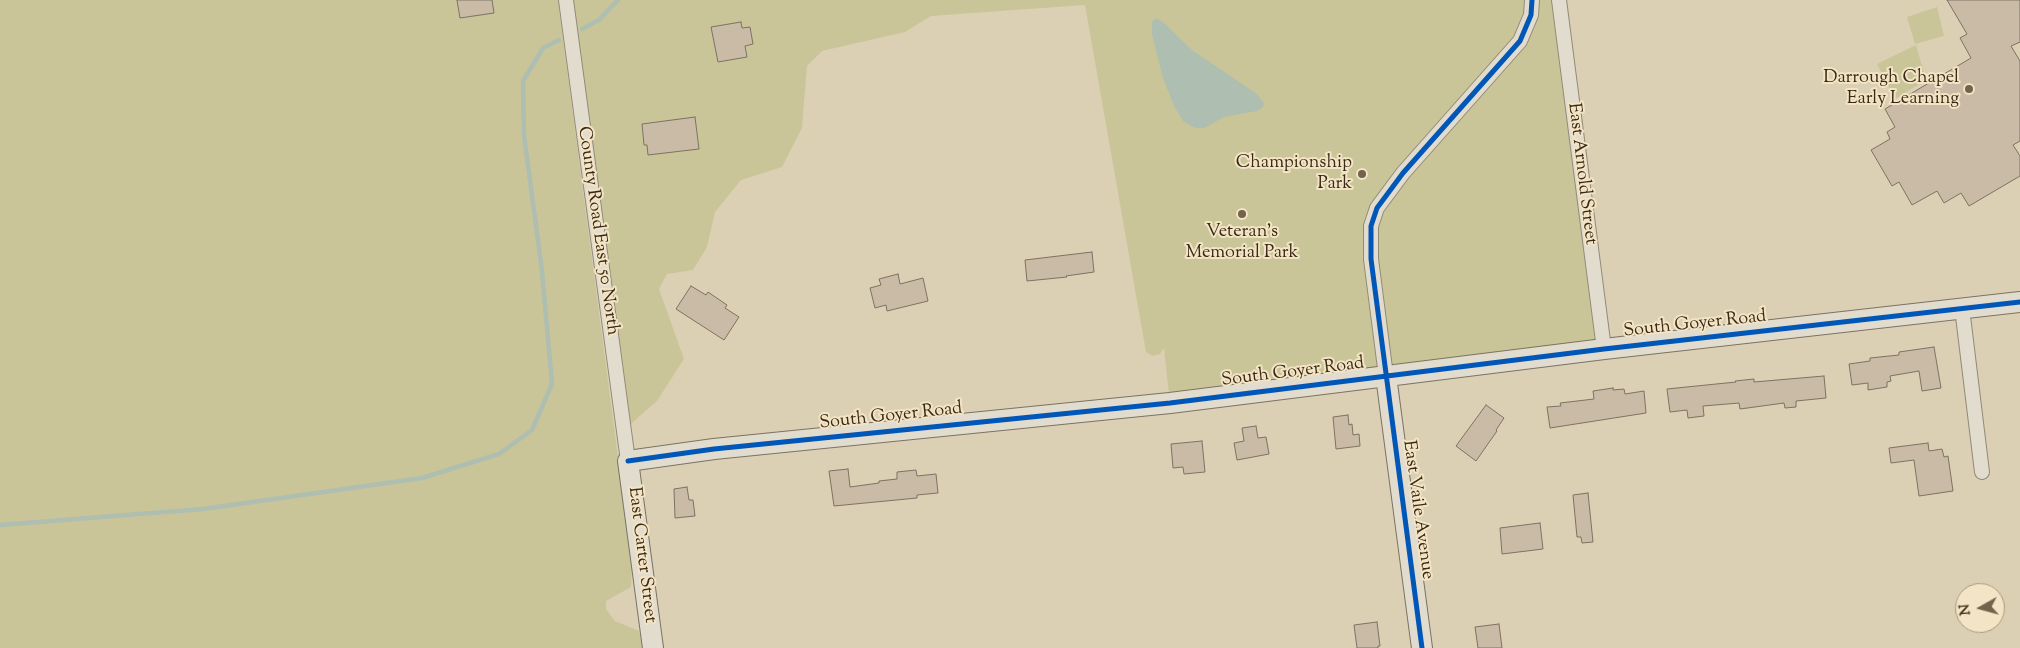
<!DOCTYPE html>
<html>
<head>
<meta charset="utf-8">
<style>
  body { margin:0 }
  #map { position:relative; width:2020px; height:648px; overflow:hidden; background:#dbd0b4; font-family:"Sorts Mill Goudy",serif }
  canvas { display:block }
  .north { position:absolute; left:1955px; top:583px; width:50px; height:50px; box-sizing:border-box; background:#f2e4c4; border:1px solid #a8997e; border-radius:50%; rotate:263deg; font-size:14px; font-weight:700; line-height:20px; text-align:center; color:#392815 }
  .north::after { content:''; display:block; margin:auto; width:18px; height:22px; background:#72634d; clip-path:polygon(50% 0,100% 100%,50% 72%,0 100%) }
</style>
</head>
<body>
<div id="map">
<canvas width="2020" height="648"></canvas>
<div class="north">N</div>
</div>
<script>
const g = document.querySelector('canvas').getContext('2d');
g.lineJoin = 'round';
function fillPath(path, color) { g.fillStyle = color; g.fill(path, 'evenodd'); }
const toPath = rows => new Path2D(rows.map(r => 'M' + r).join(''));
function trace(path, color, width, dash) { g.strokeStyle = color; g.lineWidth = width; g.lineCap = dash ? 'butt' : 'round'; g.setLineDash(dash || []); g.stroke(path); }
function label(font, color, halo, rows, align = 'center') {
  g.font = font + ' "Sorts Mill Goudy",serif'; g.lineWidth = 4; g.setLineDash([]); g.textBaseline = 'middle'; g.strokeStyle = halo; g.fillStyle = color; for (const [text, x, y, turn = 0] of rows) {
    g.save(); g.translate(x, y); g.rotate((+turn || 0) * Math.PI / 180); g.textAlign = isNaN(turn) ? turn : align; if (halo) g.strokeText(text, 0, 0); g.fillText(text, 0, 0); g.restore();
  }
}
fillPath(toPath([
  [0,0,558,0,632,564,631,587,606,601,606,609,615,621,639,631,643,648,0,648],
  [566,0,1559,0,1604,349,1170,403,1164,348,1160,354,1153,356,1146,352,1085,5,931,16,905,32,822,51,807,66,802,128,782,167,741,180,715,212,707,247,693,270,667,274,659,289,684,359,657,401,624,430],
  [1937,7,1944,36,1915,44,1907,17],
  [1916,45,1926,80,1895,99,1877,64]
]), '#cac598');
fillPath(toPath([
  [1156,18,1164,23,1192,50,1257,94,1264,103,1263,107,1257,111,1224,117,1204,128,1196,128,1189,125,1183,121,1174,106,1163,78,1152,34,1152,22]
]), '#aebeb0');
trace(toPath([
  [582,29,599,20,618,0],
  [0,525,203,509,422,478,499,454,532,430,552,384,542,271,524,135,523,81,543,48,559,40]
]), '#aebeb0', 4.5);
const building = toPath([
  [457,0,492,0,494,13,460,18,457,0],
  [1947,0,2020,0,2020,42,2011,46,2020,61,2020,141,2013,145,2020,156,2020,176,1969,206,1961,193,1944,203,1937,191,1912,205,1899,182,1892,186,1871,150,1890,139,1887,132,1895,127,1885,109,1971,58,1960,38,1967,34,1947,0],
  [741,22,742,28,750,27,753,44,745,46,747,57,718,62,711,27,741,22],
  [695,117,699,149,648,155,647,145,644,145,642,124,695,117],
  [1092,252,1094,272,1066,276,1067,277,1027,281,1025,260,1092,252],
  [898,274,900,284,923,278,928,301,887,311,886,305,875,308,870,288,881,285,879,279,898,274],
  [691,286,706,295,708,292,727,305,725,308,739,317,724,340,676,309,691,286],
  [1934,347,1941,388,1922,391,1919,371,1890,376,1891,381,1887,382,1887,387,1868,390,1868,383,1852,385,1849,364,1870,361,1870,358,1899,355,1899,352,1934,347],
  [1824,376,1826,398,1796,401,1796,407,1785,408,1784,403,1740,409,1739,403,1703,406,1704,416,1688,418,1687,410,1670,412,1667,389,1736,382,1735,381,1754,379,1754,382,1824,376],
  [1613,388,1613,390,1624,389,1625,394,1644,391,1646,413,1550,428,1547,407,1561,406,1560,403,1594,399,1593,391,1613,388],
  [1486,405,1504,418,1496,430,1497,431,1476,461,1456,446,1486,405],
  [1348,415,1349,425,1352,424,1353,435,1359,434,1360,446,1336,449,1333,417,1348,415],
  [1256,426,1258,438,1266,437,1269,454,1237,460,1234,443,1244,441,1242,428,1256,426],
  [1202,441,1205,472,1184,474,1183,467,1173,468,1171,444,1202,441],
  [1928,443,1929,451,1942,449,1944,457,1948,456,1953,491,1919,496,1914,460,1891,463,1889,448,1928,443],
  [848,469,850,487,879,483,879,481,897,479,897,472,916,470,917,476,936,474,938,493,917,495,917,498,834,506,829,471,848,469],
  [687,487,689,500,693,500,695,516,675,518,674,489,687,487],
  [1588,493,1593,542,1582,543,1581,537,1577,537,1573,495,1588,493],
  [1540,523,1543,549,1502,554,1500,528,1540,523],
  [1377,622,1380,646,1378,646,1378,648,1357,648,1354,625,1377,622],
  [1499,624,1502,648,1478,648,1475,627,1499,624]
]);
fillPath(building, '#cabba6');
trace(building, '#7b7363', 1);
const street = toPath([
  [566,0,628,461],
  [1559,0,1604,349],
  [1962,308,1982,472],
  [1386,376,1371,259,1371,226,1377,208,1403,173,1520,41,1531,15,1532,0]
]);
const secondary = toPath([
  [1386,376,1422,648],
  [653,648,628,461,714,449,1170,403,1604,349,2020,302]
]);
trace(street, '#928a79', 16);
trace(secondary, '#7b7363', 22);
trace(street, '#e2dcce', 14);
trace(secondary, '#e2dcce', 20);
trace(toPath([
  [628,461,714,449,1170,403,1604,349,2020,302],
  [1422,648,1371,259,1371,226,1377,208,1403,173,1520,41,1531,15,1532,0]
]), '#0057b8', 5);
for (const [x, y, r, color] of [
  [1969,89,5,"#72634d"],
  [1362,174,5,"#72634d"],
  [1242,214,5,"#72634d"]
]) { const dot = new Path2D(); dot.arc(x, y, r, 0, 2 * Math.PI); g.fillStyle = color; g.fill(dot); trace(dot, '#f2e4c4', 2); }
label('18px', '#392815', '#f2e4c4', [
  ["Darrough Chapel",1959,79],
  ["Early Learning",1959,100],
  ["Championship",1352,164],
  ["Park",1352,185],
  ["Veteran's",1242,233,"center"],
  ["Memorial Park",1242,254,"center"]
], 'right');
label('18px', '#392815', '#f2e4c4', [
  ["East Arnold Street",1581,174,83],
  ["County Road East 50 North",597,231,82],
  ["South Goyer Road",1695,325,-6],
  ["South Goyer Road",1293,373,-7],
  ["South Goyer Road",891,417,-6],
  ["East Vaile Avenue",1417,510,82],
  ["East Carter Street",641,555,83]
]);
</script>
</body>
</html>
